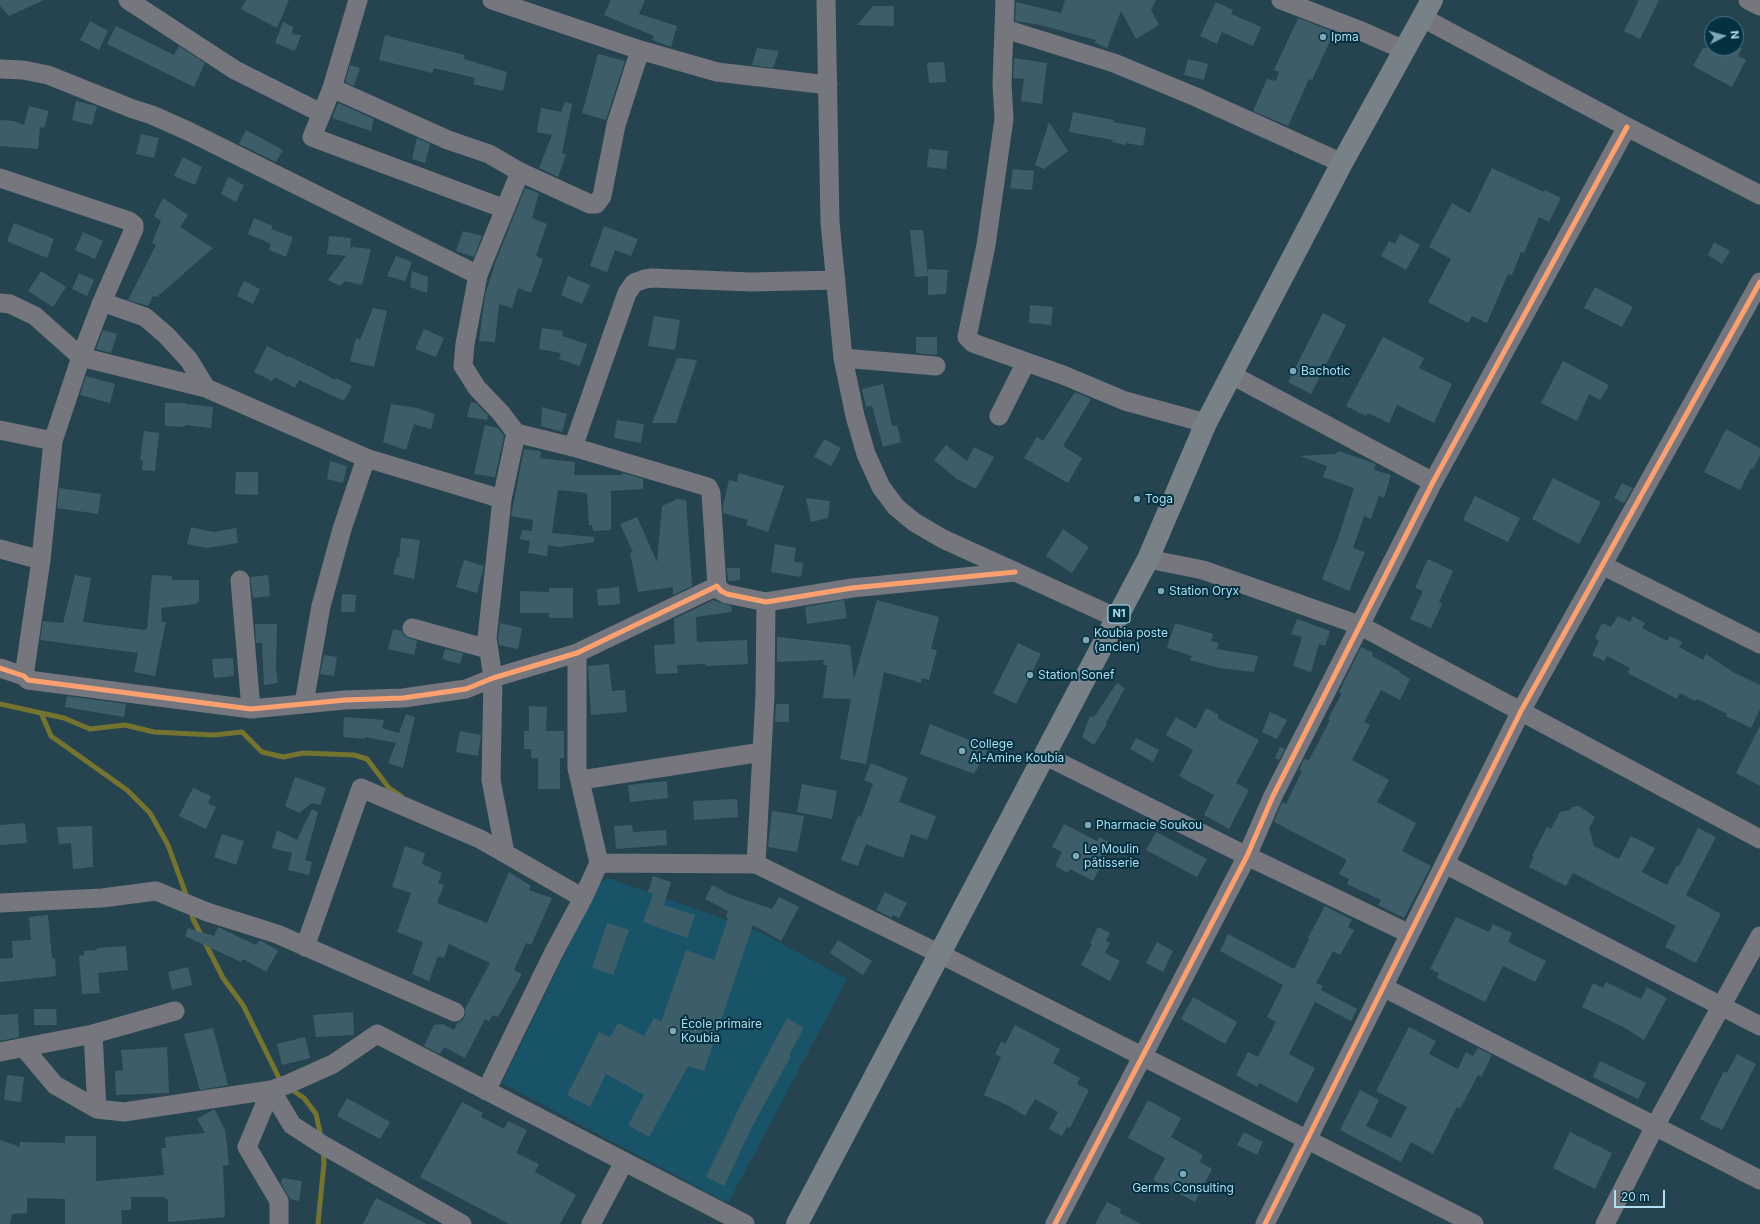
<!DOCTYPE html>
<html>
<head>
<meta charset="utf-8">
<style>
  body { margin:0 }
  #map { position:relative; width:1760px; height:1224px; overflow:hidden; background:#26444f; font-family:Inter,sans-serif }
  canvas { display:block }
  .north { position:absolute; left:1704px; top:16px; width:40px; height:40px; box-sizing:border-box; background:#033140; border:1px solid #487686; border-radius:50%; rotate:84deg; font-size:11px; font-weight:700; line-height:16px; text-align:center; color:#b0ddf0 }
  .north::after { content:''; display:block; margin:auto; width:14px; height:18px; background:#80a7b8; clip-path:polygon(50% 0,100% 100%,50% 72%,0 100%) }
  .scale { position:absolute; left:1614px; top:1190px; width:51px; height:18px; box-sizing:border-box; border:2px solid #b0ddf0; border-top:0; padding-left:5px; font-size:12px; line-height:14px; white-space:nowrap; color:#b0ddf0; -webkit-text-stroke:3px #033140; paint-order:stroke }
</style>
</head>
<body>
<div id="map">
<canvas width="1760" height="1224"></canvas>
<div class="north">N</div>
<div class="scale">20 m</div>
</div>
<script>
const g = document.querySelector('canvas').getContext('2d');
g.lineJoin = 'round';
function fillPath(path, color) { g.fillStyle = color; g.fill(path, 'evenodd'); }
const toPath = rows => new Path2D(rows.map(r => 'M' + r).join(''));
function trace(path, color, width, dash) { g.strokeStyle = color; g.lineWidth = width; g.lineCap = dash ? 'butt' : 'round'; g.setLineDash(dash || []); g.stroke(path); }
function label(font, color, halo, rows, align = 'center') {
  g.font = font + ' Inter,sans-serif'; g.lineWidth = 4; g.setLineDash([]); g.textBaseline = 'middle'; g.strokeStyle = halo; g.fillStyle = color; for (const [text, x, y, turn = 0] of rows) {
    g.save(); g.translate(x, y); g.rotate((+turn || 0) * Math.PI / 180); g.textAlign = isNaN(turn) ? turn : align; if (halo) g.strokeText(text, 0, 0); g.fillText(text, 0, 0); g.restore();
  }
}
fillPath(toPath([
  [608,878,760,932,847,979,728,1203,502,1083,598,885]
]), '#185367');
trace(toPath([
  [0,704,41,713,51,736,127,790,150,813,168,845,188,900],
  [41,713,64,718,90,729,125,725,154,732,214,735,242,732,262,752,283,757,303,753,354,755,367,759,389,788,401,796],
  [191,911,193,919,223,978,243,1005,281,1082],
  [289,1088,304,1098,316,1114,321,1137],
  [318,1224,324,1163,323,1149]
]), '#747330', 5);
fillPath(toPath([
  [0,0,44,0,9,16,0,6],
  [246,0,289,0,277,28,241,9],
  [611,0,645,0,639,14,677,26,671,47,652,40,654,36,604,15],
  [1065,0,1156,0,1151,10,1159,25,1136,39,1121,11,1107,48,1095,43,1096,40,1040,25,1015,21,1016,2,1061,13],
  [1639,0,1659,0,1640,39,1624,31],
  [1216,2,1233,10,1231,14,1261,27,1253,46,1222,32,1217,44,1200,36],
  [873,6,894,6,894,26,857,25],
  [1298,18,1334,32,1312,80,1309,79,1288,126,1253,111,1267,79,1276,81,1279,72,1274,70],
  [90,21,108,31,99,50,80,40],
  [283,22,293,27,292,34,301,35,295,51,275,43],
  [116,26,174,55,179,46,205,63,194,87,107,44],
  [385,35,465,55,464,59,507,72,503,91,473,84,475,78,434,68,432,73,379,60],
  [757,48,779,51,773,68,752,65],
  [1703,48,1742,48,1738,56,1746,60,1732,87,1693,66],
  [598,54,625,61,606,120,582,113],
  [1014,58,1047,63,1042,104,1021,101,1024,79,1013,78],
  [1188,59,1208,64,1204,80,1184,75],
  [944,62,946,82,929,83,927,63],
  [350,65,360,68,354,86,345,82],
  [76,101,97,106,92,125,72,120],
  [565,102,572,104,562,153,566,155,558,177,539,168,552,135,537,132,541,108,561,112],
  [338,103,374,119,371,131,332,118],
  [29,106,49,111,44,128,40,127,38,149,0,146,0,120,14,121,24,125],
  [1073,112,1114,120,1113,122,1146,128,1143,146,1126,143,1126,145,1112,142,1113,140,1069,132],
  [1049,122,1068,151,1044,169,1035,165],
  [246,130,283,150,276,162,239,144],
  [141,134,159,138,154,158,136,154],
  [417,138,430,144,425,163,412,159],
  [929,149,948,151,946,169,927,167],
  [183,157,202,167,195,185,174,176],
  [1492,168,1544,192,1545,190,1561,198,1549,222,1539,217,1524,253,1521,252,1512,275,1508,274,1487,323,1472,316,1468,323,1428,302,1451,259,1429,247,1452,203,1470,213],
  [1013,169,1034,171,1032,190,1010,188],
  [228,177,244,185,236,202,221,194],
  [525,188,539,193,532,218,547,224,536,256,543,259,531,293,518,288,512,308,499,304,495,342,479,341,485,295,495,263],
  [163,198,188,215,180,227,213,248,157,297,153,296,148,306,128,300,156,245,152,243,161,221,154,216],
  [254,218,273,226,271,229,293,237,286,257,269,250,271,244,248,234],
  [14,223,54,239,47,258,7,241],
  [604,226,638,239,631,256,615,250,607,272,590,266],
  [910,230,923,230,928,276,915,277],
  [463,231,482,236,474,257,456,251],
  [83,232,103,241,95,259,75,250],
  [1400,234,1420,245,1406,270,1381,256,1389,241,1395,244],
  [329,236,351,238,350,250,352,247,371,249,362,285,345,281,340,286,328,280,346,256,327,254],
  [1714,242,1730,251,1722,264,1708,255],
  [396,256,412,262,405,281,387,276],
  [928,269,948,270,946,294,928,295],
  [41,271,66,287,53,307,28,291],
  [412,271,428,277,427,293,410,287],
  [79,273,94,280,87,296,72,289],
  [568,276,590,285,582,304,561,295],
  [244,281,260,289,253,304,237,296],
  [1595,287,1633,307,1622,327,1584,308],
  [1030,305,1053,307,1051,325,1029,323],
  [373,308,387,311,374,367,350,361,356,338,360,340],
  [1323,313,1346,325,1311,394,1288,382],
  [654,316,680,320,675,350,648,346],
  [542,328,563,331,562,336,587,344,580,366,559,359,561,353,539,349],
  [424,329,444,338,436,357,415,349],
  [103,330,117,334,111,353,96,349],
  [916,337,937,337,937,355,916,353],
  [1383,337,1424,358,1419,368,1452,384,1434,423,1397,405,1389,423,1368,413,1366,416,1346,406],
  [267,346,288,357,289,356,310,367,310,366,335,380,336,378,352,386,344,401,299,380,295,388,275,377,272,381,254,372],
  [677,358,697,360,676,423,652,423],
  [1563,361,1609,385,1600,400,1589,394,1577,421,1541,403],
  [86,376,115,384,110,403,80,395],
  [883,384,892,426,897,425,901,442,883,447,872,406,866,407,862,389],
  [1075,392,1091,399,1063,446,1082,458,1068,483,1024,458,1037,437,1043,441],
  [471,402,476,403,488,415,487,420,467,417],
  [165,403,186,403,186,404,213,407,211,428,185,425,185,427,165,426],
  [391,404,417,408,435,414,431,429,414,424,406,450,383,442],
  [542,407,567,414,562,432,541,426],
  [617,420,644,424,641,443,614,438],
  [485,425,498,428,504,436,495,477,474,474],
  [1726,429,1760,448,1760,455,1753,469,1751,468,1740,490,1704,472],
  [144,431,159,433,155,471,142,470,143,461,140,460],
  [824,439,841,448,831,466,814,457],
  [946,445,967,461,974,447,994,457,976,489,957,479,934,460],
  [524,449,541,451,540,458,575,462,574,475,622,475,623,473,643,479,643,489,611,491,611,530,593,531,592,525,589,525,587,493,558,490,552,533,594,537,594,542,559,547,548,545,547,556,528,553,530,541,520,539,522,530,532,531,533,520,511,516],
  [1339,451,1376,464,1374,470,1391,475,1384,498,1379,496,1371,519,1364,516,1353,548,1365,552,1349,591,1322,579,1337,541,1354,488,1323,477,1327,466,1300,456,1335,454],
  [330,461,347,466,343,483,327,479],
  [236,472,258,472,258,495,235,494],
  [739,473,784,486,768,532,746,525,748,520,723,513,723,506,729,480,737,482],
  [1553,478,1601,502,1579,544,1532,519],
  [1622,483,1633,488,1624,503,1614,498],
  [59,488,101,494,98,514,57,508],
  [1475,496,1520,518,1508,542,1463,520],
  [806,498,830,501,828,518,811,522],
  [677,499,686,500,692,586,673,595,673,587,638,592,630,553,633,552,620,524,637,517,657,562,662,506],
  [191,527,213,532,236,528,238,543,207,548,187,544],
  [1063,529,1089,547,1072,573,1046,556],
  [401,538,420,540,414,579,393,574,397,557,399,558],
  [775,544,796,548,794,562,803,563,801,577,771,572],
  [1428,559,1453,571,1439,602,1442,604,1431,628,1410,619,1423,591,1415,588],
  [464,560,484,566,477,593,456,587],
  [727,568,740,568,740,580,728,581],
  [75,575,91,578,83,622,144,630,147,629,152,575,172,576,172,580,199,580,199,603,197,602,196,604,161,608,162,622,166,622,155,676,134,672,138,653,40,640,43,621,63,623],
  [268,575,270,596,253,598,250,577],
  [619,587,620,604,598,606,597,589],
  [549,588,573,588,573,618,549,618,549,613,520,613,520,591,549,592],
  [342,594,356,595,355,612,341,612],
  [713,600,731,606,732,612,696,617,697,642,747,640,748,664,706,666,705,664,677,665,678,673,656,674,654,645,675,644,674,619],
  [844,600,847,618,807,624,805,607],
  [877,600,939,617,931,649,937,650,929,680,922,678,921,683,884,672,866,764,840,759,851,699,823,698,827,665,823,665,824,660,777,662,777,637,850,645,854,679],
  [1618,616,1630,622,1633,616,1645,623,1642,628,1667,641,1670,636,1682,642,1679,647,1703,660,1706,654,1733,672,1760,685,1760,709,1751,728,1726,716,1727,714,1697,699,1695,701,1680,693,1677,699,1628,673,1630,668,1607,656,1604,661,1592,655,1599,641,1595,638,1602,623,1611,627],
  [1297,619,1330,631,1325,646,1319,644,1311,672,1293,666,1302,637,1291,634],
  [500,623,522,628,518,649,499,645,498,638],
  [1175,623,1213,634,1211,641,1219,643,1217,649,1258,656,1254,672,1219,668,1190,660,1192,656,1167,648],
  [255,624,277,624,276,668,278,683,264,685,262,643,256,643],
  [393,629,402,631,404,636,417,641,414,655,388,649],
  [1018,643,1041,654,1016,704,993,693],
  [1361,647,1373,653,1372,656,1401,672,1400,673,1410,679,1400,700,1381,690,1364,722,1370,725,1352,760,1389,780,1377,802,1416,823,1402,851,1431,866,1404,918,1378,905,1381,900,1347,884,1349,879,1339,874,1347,860,1274,822,1282,802,1286,804,1302,771,1299,770,1304,759,1309,760,1330,720,1328,719,1342,693,1339,692],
  [445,649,463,653,460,664,442,659],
  [324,655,337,657,334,676,320,674],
  [233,658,234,676,214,678,212,659],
  [609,664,612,691,625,690,627,712,591,715,588,666],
  [1117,683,1125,688,1106,723,1107,724,1094,745,1082,737,1090,716,1094,717],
  [67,696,126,704,124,717,65,707],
  [776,704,789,704,789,722,775,722],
  [529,706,547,707,546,731,564,731,564,758,560,758,560,789,538,789,538,758,531,758,531,749,524,749,524,731,529,731],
  [1206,708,1219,715,1217,718,1259,740,1236,783,1249,790,1229,829,1204,815,1214,795,1179,776,1193,750,1166,735,1176,717,1196,729],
  [1270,712,1287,720,1277,739,1262,732],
  [406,714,415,717,403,768,388,763,396,743,365,737,365,739,343,737,344,717,384,720,382,728,399,733],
  [930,724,989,748,974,774,920,754],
  [1760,726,1760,786,1736,773],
  [460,731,481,735,478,756,456,752],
  [1136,738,1159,750,1153,762,1130,749],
  [1280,747,1285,749,1279,760,1275,758],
  [871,763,908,778,899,802,936,816,927,840,911,834,903,858,866,844,858,866,841,860,858,816,861,817,873,784,864,780],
  [295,777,326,788,320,805,312,803,299,813,285,806],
  [667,781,668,798,630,802,628,785],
  [802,784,837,791,832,819,797,812],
  [193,788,211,796,208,803,216,807,206,829,179,816],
  [737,799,738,817,694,820,693,801],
  [1579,806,1595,817,1589,828,1594,846,1619,859,1631,836,1655,848,1642,872,1667,885,1677,865,1679,866,1698,828,1716,837,1686,895,1721,914,1696,963,1665,947,1676,926,1573,873,1566,886,1529,867,1534,857,1532,856,1547,827,1551,829,1560,812,1570,810,1572,807],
  [312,809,318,812,305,860,312,862,309,875,288,870,292,853,272,848,277,830,297,840],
  [772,811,804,816,797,852,768,847],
  [25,823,27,843,0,845,0,825],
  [1064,824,1097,841,1099,837,1112,844,1093,881,1070,869,1068,873,1055,866,1062,852,1052,847],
  [632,825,633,832,666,830,667,845,616,849,614,826],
  [92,826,93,867,73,869,71,843,59,844,57,827],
  [1156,832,1207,859,1197,877,1146,850],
  [222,834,244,841,236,865,214,857],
  [405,846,425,853,422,864,442,873,438,883,444,885,437,903,487,923,509,872,531,886,529,890,552,898,531,945,526,943,514,970,522,974,498,1017,493,1015,489,1021,485,1019,465,1058,444,1047,440,1054,424,1046,434,1025,443,1024,454,1030,458,1022,462,1021,465,1016,465,1009,490,963,449,944,444,958,438,956,429,981,412,974,423,942,397,932,411,893,392,887],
  [653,876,671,882,664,905,695,915,687,938,643,922,653,894,648,892],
  [712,885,731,895,772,909,779,897,799,907,781,941,753,925,704,1071,688,1066,649,1137,628,1125,644,1095,606,1074,590,1107,567,1095,599,1032,610,1037,618,1023,644,1036,654,1018,661,1022,686,950,714,960,728,918,726,917,728,911,705,899],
  [885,892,907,903,899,918,893,915,892,918,876,910],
  [1325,906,1352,920,1348,927,1354,930,1340,955,1333,951,1316,983,1323,986,1321,990,1357,1009,1351,1021,1315,1002,1289,1054,1315,1068,1297,1103,1259,1083,1257,1087,1236,1075,1248,1052,1258,1057,1276,1022,1267,1017,1283,985,1220,951,1228,934,1294,969,1309,939,1308,938],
  [48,915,52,958,55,958,56,976,0,982,0,959,13,958,12,941,31,940,29,917],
  [1456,917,1489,932,1493,924,1512,933,1508,942,1546,961,1535,982,1503,966,1485,1002,1437,978,1439,973,1430,969],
  [607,923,629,930,613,975,592,968],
  [218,927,256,945,260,940,278,951,266,972,243,959,241,962,185,936,188,928,214,936],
  [1098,927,1110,933,1106,941,1110,943,1105,953,1120,961,1110,981,1081,965,1092,944,1090,943],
  [838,940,872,961,863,975,830,953],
  [1157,942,1173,951,1163,972,1146,963],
  [126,946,128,970,98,973,100,993,82,994,79,956,84,955,84,951,97,950,97,948],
  [188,967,192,985,172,990,168,972],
  [1606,982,1641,999,1647,987,1667,998,1644,1040,1625,1028,1582,1007,1593,983,1603,988],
  [1193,997,1237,1022,1225,1044,1181,1019],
  [34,1009,56,1009,57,1025,34,1025],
  [353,1012,354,1035,316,1037,313,1015],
  [18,1014,19,1037,0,1041,0,1015],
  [787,1018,804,1028,789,1055,791,1056,753,1125,724,1186,706,1177,741,1104],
  [1015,1025,1060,1049,1053,1063,1080,1078,1077,1084,1089,1090,1070,1128,1067,1127,1062,1136,1049,1129,1058,1112,1035,1099,1025,1116,1007,1105,984,1095,1001,1057,995,1054,1001,1042,1005,1044],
  [1409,1027,1436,1041,1429,1054,1458,1069,1466,1052,1473,1056,1478,1048,1492,1055,1481,1077,1478,1075,1460,1109,1457,1107,1433,1154,1411,1142,1401,1162,1340,1130,1360,1090,1379,1100,1366,1126,1391,1138,1407,1107,1376,1091],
  [213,1028,228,1085,200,1090,184,1034],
  [305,1037,310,1058,282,1065,277,1044],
  [167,1047,169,1093,116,1095,115,1071,123,1070,121,1050],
  [1737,1054,1756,1064,1722,1130,1700,1119,1724,1071,1727,1073],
  [1600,1061,1646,1083,1638,1099,1593,1077],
  [7,1075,24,1077,21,1102,4,1100],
  [347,1098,390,1122,380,1139,337,1116],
  [1148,1100,1181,1118,1171,1137,1203,1155,1200,1162,1212,1169,1195,1202,1153,1180,1165,1158,1128,1138],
  [462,1102,483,1113,481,1117,504,1129,508,1121,527,1130,516,1153,539,1164,535,1172,576,1195,560,1224,509,1224,420,1177],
  [213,1110,215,1110,225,1130,227,1145,229,1165,223,1166,225,1217,168,1222,168,1199,165,1199,165,1197,131,1197,131,1210,121,1210,122,1224,65,1224,65,1199,27,1198,27,1213,12,1214,10,1224,0,1224,0,1140,20,1147,20,1142,65,1143,65,1136,96,1136,96,1181,164,1175,161,1148,166,1148,165,1137,205,1133,197,1119],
  [1244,1132,1263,1142,1257,1155,1237,1145],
  [1570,1132,1612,1153,1595,1189,1553,1168],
  [282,1178,302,1181,299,1201,290,1199,281,1183],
  [376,1198,427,1224,363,1224],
  [1107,1202,1121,1209,1120,1213,1141,1224,1095,1224]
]), '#3d5e69');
trace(toPath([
  [128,0,235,70,321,113],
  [358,0,332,88,312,137,505,209],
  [492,0,640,50,717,72,828,85],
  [826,0,830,222,843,358,855,416,866,454,881,487,896,507,914,522,943,539,1117,618],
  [1005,0,1002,83,1004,119,986,245,967,337,973,343,1063,375,1125,401,1206,423],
  [1281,0,1359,30,1404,50],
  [1748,0,1760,6],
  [1423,18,1627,127,1760,195],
  [1005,29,1114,63,1196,97,1342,163],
  [0,69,23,70,48,75,133,109,152,115,188,131,478,275],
  [332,88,448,140,489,154,520,172,590,204,596,204,602,196,616,125,640,50],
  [520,172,478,275,465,344,463,366,477,388,501,413,516,433,573,447,708,487,711,493,717,586],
  [0,178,129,221,134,225,134,229,102,302,81,357,53,441,41,560,24,676],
  [102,302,145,317,166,335,189,360,206,388],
  [0,303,10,304,35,316,81,357,206,388,366,458,502,499],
  [843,358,936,366],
  [1232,375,1433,482],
  [999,416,1026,362],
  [0,430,53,441],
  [573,447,627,293,634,283,645,279,652,278,751,282,836,280],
  [0,549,41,560],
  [1148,559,1203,570,1359,625,1760,839],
  [1602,565,1760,644],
  [240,580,251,709],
  [412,628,488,649],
  [0,668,24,676,28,680,251,709,345,700,403,698,466,689,493,678,577,653,717,586,721,591,727,594,766,602,852,588,1015,572],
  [304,703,321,606,342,529,366,458],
  [1044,755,1247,856,1410,934],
  [581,780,762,752],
  [505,853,491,780,493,678,487,638,502,499,516,433],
  [599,863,756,864,938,953,1474,1224],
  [756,864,765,695,766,602],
  [1445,864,1760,1026],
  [0,903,102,898,156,891,207,912,277,934,455,1012],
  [305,947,361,788,480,839,583,898],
  [1383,987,1760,1180],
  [93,1034,97,1109],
  [24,1048,55,1085,97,1109,124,1112,271,1090,286,1085,333,1064,377,1034,745,1224],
  [0,1052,93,1034,175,1011],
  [271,1090,292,1125,323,1145,462,1224],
  [271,1090,247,1147,279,1201,279,1224],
  [486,1091,554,952,583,898,599,863,577,768,577,653],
  [591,1224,624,1162],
  [1055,1224,1247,856,1273,796,1433,482,1627,127],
  [1265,1224,1521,711,1760,282],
  [1605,1224,1655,1126,1760,936]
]), '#76767f', 19);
trace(toPath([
  [797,1224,1148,559,1206,423,1342,163,1432,0]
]), '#788088', 22);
trace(toPath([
  [0,668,24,676,28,680,251,709,345,700,403,698,466,689,493,678,577,653,717,586,721,591,727,594,766,602,852,588,1015,572],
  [1055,1224,1247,856,1273,796,1433,482,1627,127],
  [1265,1224,1521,711,1760,282]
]), '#fca06f', 5);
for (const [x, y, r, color] of [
  [1323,37,4,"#80a7b8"],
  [1293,371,4,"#80a7b8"],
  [1137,499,4,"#80a7b8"],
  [1161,591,4,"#80a7b8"],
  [1086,640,4,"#80a7b8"],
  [1030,675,4,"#80a7b8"],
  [962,751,4,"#80a7b8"],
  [1088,825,4,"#80a7b8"],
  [1076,856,4,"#80a7b8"],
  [673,1031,4,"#80a7b8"],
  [1183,1174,4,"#80a7b8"]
]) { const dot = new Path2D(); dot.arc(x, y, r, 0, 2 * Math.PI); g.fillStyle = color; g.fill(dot); trace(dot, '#033140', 1.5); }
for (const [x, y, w] of [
  [1119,614,22]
]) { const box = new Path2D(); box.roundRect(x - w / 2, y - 9, w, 18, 3); g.fillStyle = '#033140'; g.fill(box); trace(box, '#b0ddf0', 1); }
label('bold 11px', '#b0ddf0', null, [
  ["N1",1119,614]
]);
label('12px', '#b0ddf0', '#033140', [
  ["Ipma",1331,37],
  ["Bachotic",1301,371],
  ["Toga",1145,499],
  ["Station Oryx",1169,591],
  ["Koubia poste",1094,633],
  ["(ancien)",1094,647],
  ["Station Sonef",1038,675],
  ["College",970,744],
  ["Al-Amine Koubia",970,758],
  ["Pharmacie Soukou",1096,825],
  ["Le Moulin",1084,849],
  ["pâtisserie",1084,863],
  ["École primaire",681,1024],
  ["Koubia",681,1038],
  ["Germs Consulting",1183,1188,"center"]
], 'left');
</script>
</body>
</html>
